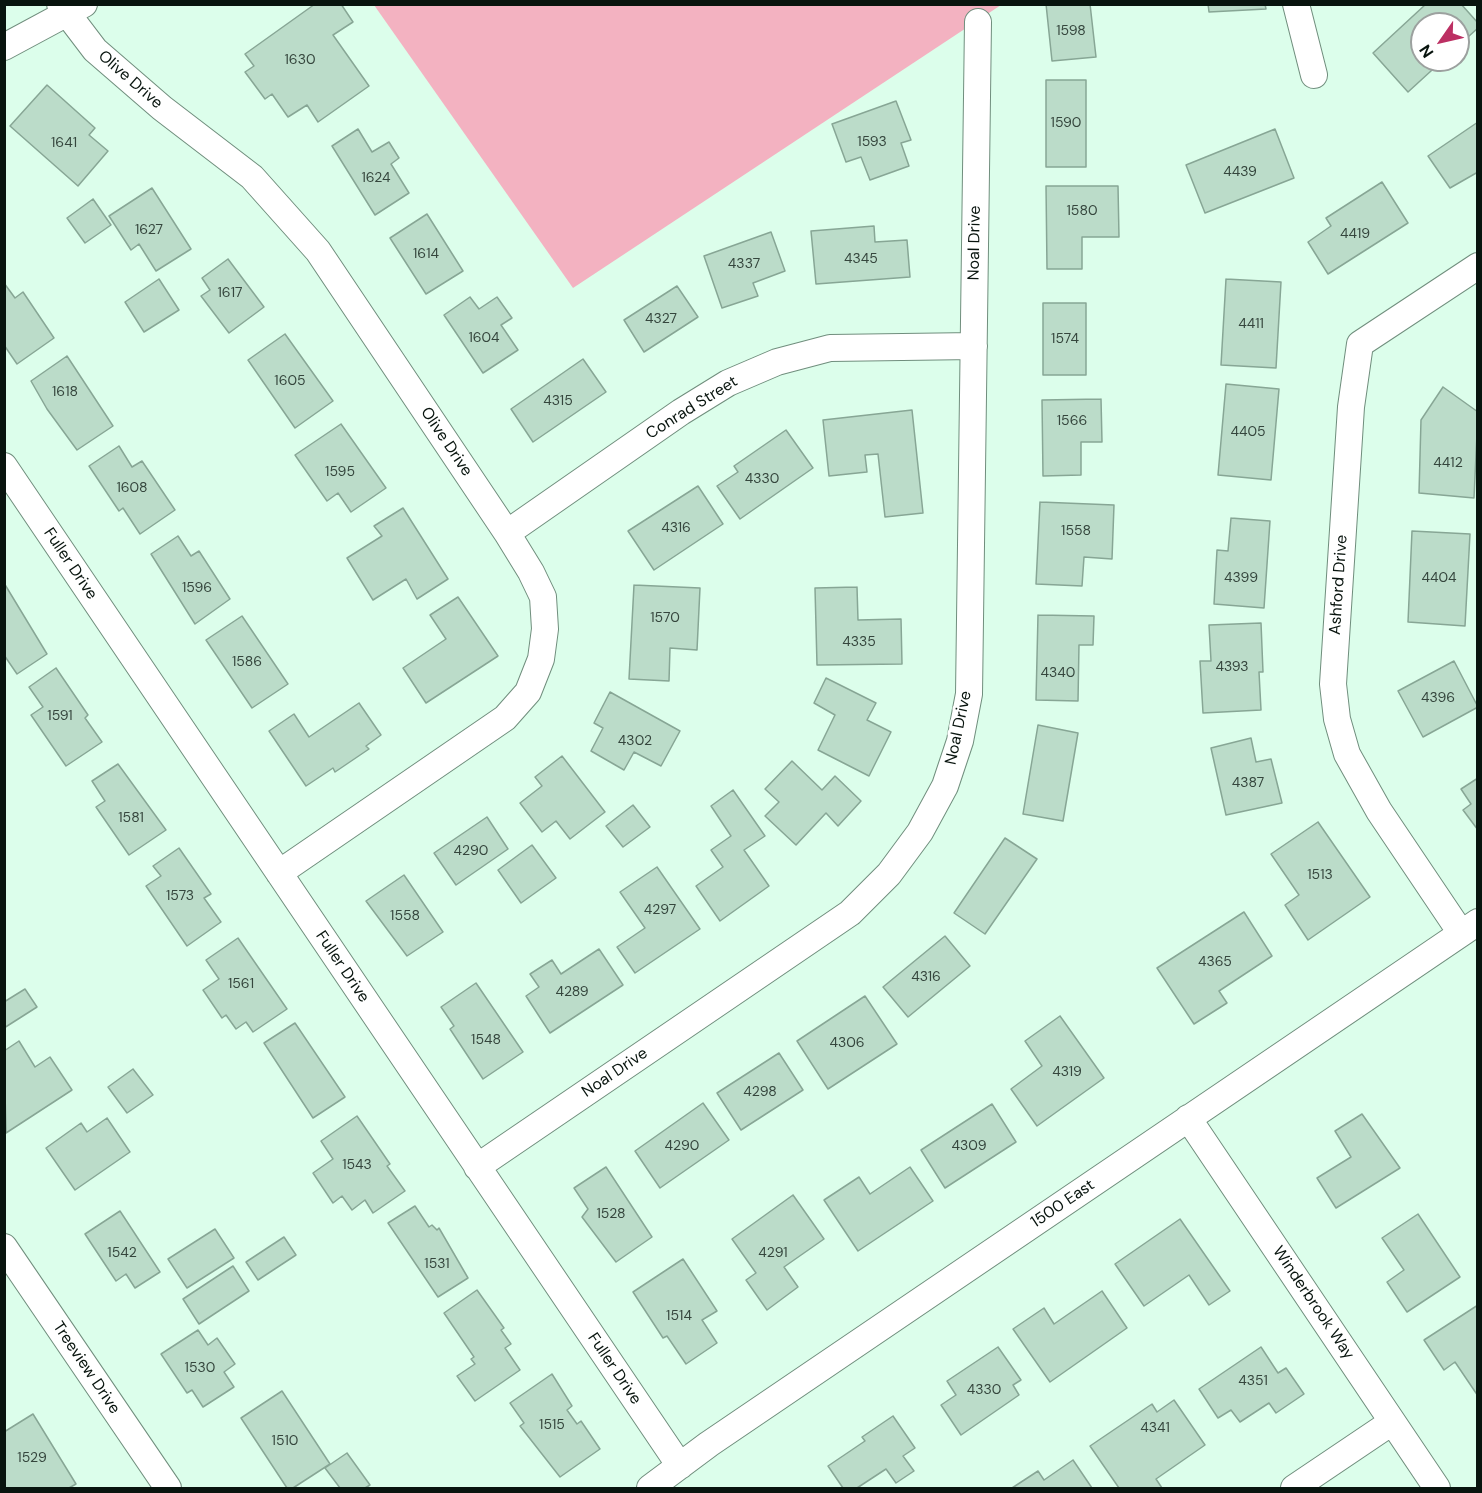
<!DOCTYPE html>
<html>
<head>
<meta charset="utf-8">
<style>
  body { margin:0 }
  #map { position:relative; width:1482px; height:1493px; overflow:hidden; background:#dcfeeb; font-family:"DM Sans",sans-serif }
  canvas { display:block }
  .frame { position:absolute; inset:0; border:6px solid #08140e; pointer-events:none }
  .north { position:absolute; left:1410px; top:12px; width:60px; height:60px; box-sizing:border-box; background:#fff; border:2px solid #9ca19f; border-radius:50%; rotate:236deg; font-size:16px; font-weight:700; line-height:24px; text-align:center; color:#08140e }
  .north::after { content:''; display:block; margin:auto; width:21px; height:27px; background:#bc3063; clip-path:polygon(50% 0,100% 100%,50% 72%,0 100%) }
</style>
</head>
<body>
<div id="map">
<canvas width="1482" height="1493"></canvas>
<div class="frame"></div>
<div class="north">N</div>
</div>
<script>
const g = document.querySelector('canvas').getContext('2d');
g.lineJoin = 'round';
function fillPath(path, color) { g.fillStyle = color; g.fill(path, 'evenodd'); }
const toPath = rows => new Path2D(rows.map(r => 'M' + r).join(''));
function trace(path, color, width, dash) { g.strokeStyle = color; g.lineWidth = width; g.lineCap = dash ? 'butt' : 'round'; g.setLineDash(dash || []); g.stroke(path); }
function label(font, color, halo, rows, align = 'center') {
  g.font = font + ' "DM Sans",sans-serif'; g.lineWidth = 6; g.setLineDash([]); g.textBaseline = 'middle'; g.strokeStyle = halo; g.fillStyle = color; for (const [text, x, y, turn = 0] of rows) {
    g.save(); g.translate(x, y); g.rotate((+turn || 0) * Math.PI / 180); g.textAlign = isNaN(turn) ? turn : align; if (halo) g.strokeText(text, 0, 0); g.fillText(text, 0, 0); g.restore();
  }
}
fillPath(toPath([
  [374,5,1001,5,573,288]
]), '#f3b2c1');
const building = toPath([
  [315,4,341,4,353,22,333,35,369,86,318,122,307,105,288,117,272,94,265,99,245,72,254,66,245,54,315,4],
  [1046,4,1090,4,1096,57,1052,61,1046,4],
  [1208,4,1265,4,1266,9,1209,12,1208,4],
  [1426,4,1461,4,1478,23,1478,28,1458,46,1458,24,1422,24,1422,60,1443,60,1408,92,1373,53,1426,4],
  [1046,80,1086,80,1086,167,1046,167,1046,80],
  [47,85,95,128,89,135,108,151,78,186,10,126,47,85],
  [896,101,911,140,901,143,909,166,870,180,861,157,846,162,832,124,896,101],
  [1478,122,1478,172,1450,188,1428,156,1478,122],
  [358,129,372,152,389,142,399,158,391,164,409,193,375,215,332,146,358,129],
  [1275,129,1294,178,1205,213,1186,165,1275,129],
  [1382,182,1408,223,1328,274,1308,242,1331,226,1326,218,1382,182],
  [1046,186,1118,186,1119,237,1082,237,1082,269,1047,269,1046,186],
  [152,188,191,249,156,271,139,244,131,250,109,216,152,188],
  [93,199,111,225,85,243,67,218,93,199],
  [427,214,463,271,426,294,390,238,427,214],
  [874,226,875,242,907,240,910,277,816,284,811,231,874,226],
  [771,232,785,271,753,283,758,296,722,308,704,256,771,232],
  [228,259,264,307,229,333,201,296,210,290,202,278,228,259],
  [159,279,179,310,144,332,125,302,159,279],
  [1226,279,1281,282,1276,368,1221,365,1226,279],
  [4,283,15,298,23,292,54,338,17,364,4,345,4,283],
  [677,286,698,317,644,352,624,320,677,286],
  [470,297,479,309,497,297,512,318,501,325,518,350,483,373,444,315,470,297],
  [1043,303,1086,303,1086,375,1043,375,1043,303],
  [285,334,333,401,295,428,248,360,285,334],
  [67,356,113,426,77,450,47,409,31,381,67,356],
  [583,359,606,392,533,442,511,409,583,359],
  [1226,384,1279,389,1271,480,1218,475,1226,384],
  [1443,387,1478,412,1474,498,1419,493,1421,420,1443,387],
  [1101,399,1102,442,1081,442,1081,475,1043,476,1042,400,1101,399],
  [912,410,923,513,885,517,878,454,865,455,867,472,829,476,823,420,912,410],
  [341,424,386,488,351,512,338,493,327,501,295,455,341,424],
  [786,430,813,468,740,519,717,486,738,472,734,466,786,430],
  [119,446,132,467,142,461,175,510,140,534,123,508,119,511,89,466,119,446],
  [698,486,723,524,654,570,628,531,698,486],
  [1040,502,1114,505,1112,559,1084,557,1082,586,1036,584,1040,502],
  [403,508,448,579,417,599,406,579,373,600,347,558,382,536,374,526,403,508],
  [1231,518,1270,521,1264,608,1214,604,1217,550,1228,551,1231,518],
  [1412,531,1470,534,1465,626,1408,622,1412,531],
  [178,536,191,556,199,551,230,599,195,624,151,554,178,536],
  [4,583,47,654,17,674,4,655,4,583],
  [634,585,700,588,697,650,670,648,669,681,629,679,634,585],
  [857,587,858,620,901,619,902,664,817,665,815,588,857,587],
  [458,597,498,656,426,703,403,668,446,639,430,615,458,597],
  [1038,615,1094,616,1093,645,1079,645,1078,701,1036,700,1038,615],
  [242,616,288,684,252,708,206,640,242,616],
  [1261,623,1263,672,1259,672,1261,710,1203,713,1200,661,1211,661,1209,625,1261,623],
  [1454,661,1478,707,1423,737,1398,691,1454,661],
  [56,668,88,715,85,718,102,742,66,766,31,715,43,707,29,687,56,668],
  [826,678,876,703,867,720,891,732,869,776,818,750,835,715,814,703,826,678],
  [610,692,680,731,661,766,634,752,624,770,591,751,603,728,594,723,610,692],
  [359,703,381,735,366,746,369,749,335,772,333,768,306,786,269,731,294,714,309,737,359,703],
  [1038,725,1078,733,1063,821,1023,814,1038,725],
  [1251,738,1256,762,1271,759,1282,803,1226,815,1211,748,1251,738],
  [562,756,605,812,570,839,556,821,542,832,520,803,542,786,535,777,562,756],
  [792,761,822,790,835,776,861,801,838,826,826,813,796,845,765,816,779,802,765,789,792,761],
  [118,764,166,830,129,855,96,807,105,801,92,781,118,764],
  [1478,778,1478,830,1463,810,1471,804,1461,789,1478,778],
  [733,790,765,836,744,850,769,886,720,921,696,886,723,867,711,850,731,836,711,806,733,790],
  [633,805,650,827,623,847,606,826,633,805],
  [487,817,508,849,456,885,434,853,487,817],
  [1318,822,1370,897,1308,940,1285,905,1299,895,1271,854,1318,822],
  [1005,838,1037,859,985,934,954,913,1005,838],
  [532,845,556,878,521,903,498,870,532,845],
  [179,848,211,894,204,898,221,922,187,946,146,886,161,876,153,866,179,848],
  [657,867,700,929,635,973,617,947,645,928,620,892,657,867],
  [404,875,443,932,407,956,366,901,404,875],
  [1244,912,1272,956,1219,991,1227,1003,1194,1024,1157,968,1244,912],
  [945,936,970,966,908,1017,883,987,945,936],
  [238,938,287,1009,253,1032,246,1022,236,1029,226,1015,222,1018,203,990,219,979,206,960,238,938],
  [599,949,623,985,550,1033,526,996,539,987,530,974,552,960,561,974,599,949],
  [476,983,523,1052,483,1079,450,1029,454,1026,441,1007,476,983],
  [25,989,37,1007,4,1028,4,1002,25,989],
  [865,996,897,1044,828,1089,797,1041,865,996],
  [1060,1016,1104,1078,1037,1126,1011,1089,1042,1066,1025,1041,1060,1016],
  [295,1023,345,1097,313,1118,264,1043,295,1023],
  [19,1041,35,1067,50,1057,72,1090,6,1133,4,1051,19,1041],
  [779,1053,803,1090,741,1130,717,1093,779,1053],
  [133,1069,153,1095,127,1113,108,1087,133,1069],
  [703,1103,729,1140,660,1188,635,1151,703,1103],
  [992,1104,1016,1142,945,1188,921,1150,992,1104],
  [1362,1114,1400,1168,1336,1208,1317,1178,1351,1157,1335,1131,1362,1114],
  [357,1116,390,1164,387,1166,405,1191,373,1213,365,1200,352,1210,342,1196,333,1203,313,1173,333,1159,321,1141,357,1116],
  [107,1118,130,1152,75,1190,46,1148,81,1123,87,1132,107,1118],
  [606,1167,652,1237,616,1262,582,1217,588,1209,574,1188,606,1167],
  [910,1167,933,1201,858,1251,824,1200,859,1177,870,1194,910,1167],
  [793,1195,824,1239,784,1267,798,1287,767,1310,746,1280,756,1273,732,1239,793,1195],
  [415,1206,429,1227,432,1225,437,1230,439,1228,468,1278,438,1297,388,1223,415,1206],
  [120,1211,160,1272,135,1288,126,1274,116,1281,85,1234,120,1211],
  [1418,1214,1460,1277,1407,1312,1387,1282,1404,1270,1382,1238,1418,1214],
  [1180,1219,1230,1291,1209,1305,1189,1275,1144,1306,1115,1264,1180,1219],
  [215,1229,234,1258,187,1288,168,1259,215,1229],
  [284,1237,296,1255,258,1280,246,1262,284,1237],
  [683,1259,717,1311,702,1320,717,1343,686,1364,667,1336,663,1338,633,1292,683,1259],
  [233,1266,249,1291,199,1324,183,1299,233,1266],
  [477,1290,504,1328,501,1330,511,1344,505,1348,520,1370,475,1401,457,1376,475,1364,471,1359,474,1357,444,1313,477,1290],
  [1102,1291,1127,1328,1050,1382,1013,1329,1044,1308,1054,1324,1102,1291],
  [1478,1305,1478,1396,1455,1362,1444,1370,1424,1340,1478,1305],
  [198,1330,208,1345,217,1338,235,1364,224,1372,234,1387,203,1407,192,1390,187,1393,161,1354,198,1330],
  [998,1347,1021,1380,1013,1385,1019,1395,961,1435,941,1405,956,1395,947,1381,998,1347],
  [1261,1347,1278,1373,1286,1368,1304,1394,1276,1413,1269,1403,1240,1422,1231,1410,1218,1418,1199,1389,1261,1347],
  [552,1374,572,1406,567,1410,577,1424,581,1421,600,1449,560,1477,520,1426,524,1423,510,1403,552,1374],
  [282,1391,330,1464,293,1488,287,1488,241,1418,282,1391],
  [1174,1400,1205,1445,1156,1479,1162,1488,1119,1488,1090,1446,1152,1404,1157,1412,1174,1400],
  [33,1414,76,1484,69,1488,4,1488,4,1432,33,1414],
  [893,1416,915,1448,903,1456,914,1471,896,1483,886,1469,857,1488,843,1488,828,1466,865,1441,862,1437,893,1416],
  [347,1453,370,1485,365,1488,340,1488,325,1468,347,1453],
  [1073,1460,1092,1488,1012,1488,1038,1471,1044,1480,1073,1460]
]);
fillPath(building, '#bbdcc9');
trace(building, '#87a695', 1.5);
const minor = toPath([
  [60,4,95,50,162,108,252,177,318,251,507,533,531,572,543,597,545,629,541,659,528,692,505,718,279,873],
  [1296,4,1314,75],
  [4,47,84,4],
  [4,466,680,1466],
  [507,533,681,412,728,383,777,362,830,348,974,346],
  [1461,933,1379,811,1347,754,1337,719,1333,684,1351,407,1360,344,1478,266],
  [1188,1118,1437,1488],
  [477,1167,850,913,889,874,920,832,945,786,960,741,969,694,978,22],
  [4,1247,168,1488],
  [650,1488,709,1444,1478,922],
  [1294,1488,1392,1422]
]);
trace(minor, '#708e7d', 28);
trace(minor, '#fff', 26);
label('14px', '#35463d', null, [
  ["1598",1071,31],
  ["1630",300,60],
  ["1590",1066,123],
  ["1593",872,142],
  ["1641",64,143],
  ["4439",1240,172],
  ["1624",376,178],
  ["1580",1082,211],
  ["1627",149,230],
  ["4419",1355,234],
  ["1614",426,254],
  ["4345",861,259],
  ["4337",744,264],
  ["1617",230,293],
  ["4327",661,319],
  ["4411",1251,324],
  ["1604",484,338],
  ["1574",1065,339],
  ["1605",290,381],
  ["1618",65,392],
  ["4315",558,401],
  ["1566",1072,421],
  ["4405",1248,432],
  ["4412",1448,463],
  ["1595",340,472],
  ["4330",762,479],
  ["1608",132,488],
  ["4316",676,528],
  ["1558",1076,531],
  ["4399",1241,578],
  ["4404",1439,578],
  ["1596",197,588],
  ["1570",665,618],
  ["4335",859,642],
  ["1586",247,662],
  ["4393",1232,667],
  ["4340",1058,673],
  ["4396",1438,698],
  ["1591",60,716],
  ["4302",635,741],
  ["4387",1248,783],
  ["1581",131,818],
  ["4290",471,851],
  ["1513",1320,875],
  ["1573",180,896],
  ["4297",660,910],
  ["1558",405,916],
  ["4365",1215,962],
  ["4316",926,977],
  ["1561",241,984],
  ["4289",572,992],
  ["1548",486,1040],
  ["4306",847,1043],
  ["4319",1067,1072],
  ["4298",760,1092],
  ["4290",682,1146],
  ["4309",969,1146],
  ["1543",357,1165],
  ["1528",611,1214],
  ["1542",122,1253],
  ["4291",773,1253],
  ["1531",437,1264],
  ["1514",679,1316],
  ["1530",200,1368],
  ["4351",1253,1381],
  ["4330",984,1390],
  ["1515",552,1425],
  ["4341",1155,1428],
  ["1510",285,1441],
  ["1529",32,1458]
]);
label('16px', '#08140e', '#fff', [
  ["Olive Drive",130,80,41],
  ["Noal Drive",975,243,-89],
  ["Conrad Street",692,408,-32],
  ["Olive Drive",446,442,56],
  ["Fuller Drive",70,564,56],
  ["Ashford Drive",1339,585,-86],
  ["Noal Drive",959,728,-78],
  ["Fuller Drive",342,967,56],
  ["Noal Drive",615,1073,-34],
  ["1500 East",1063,1204,-34],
  ["Winderbrook Way",1313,1303,56],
  ["Treeview Drive",86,1368,56],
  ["Fuller Drive",614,1369,56]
]);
</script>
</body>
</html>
